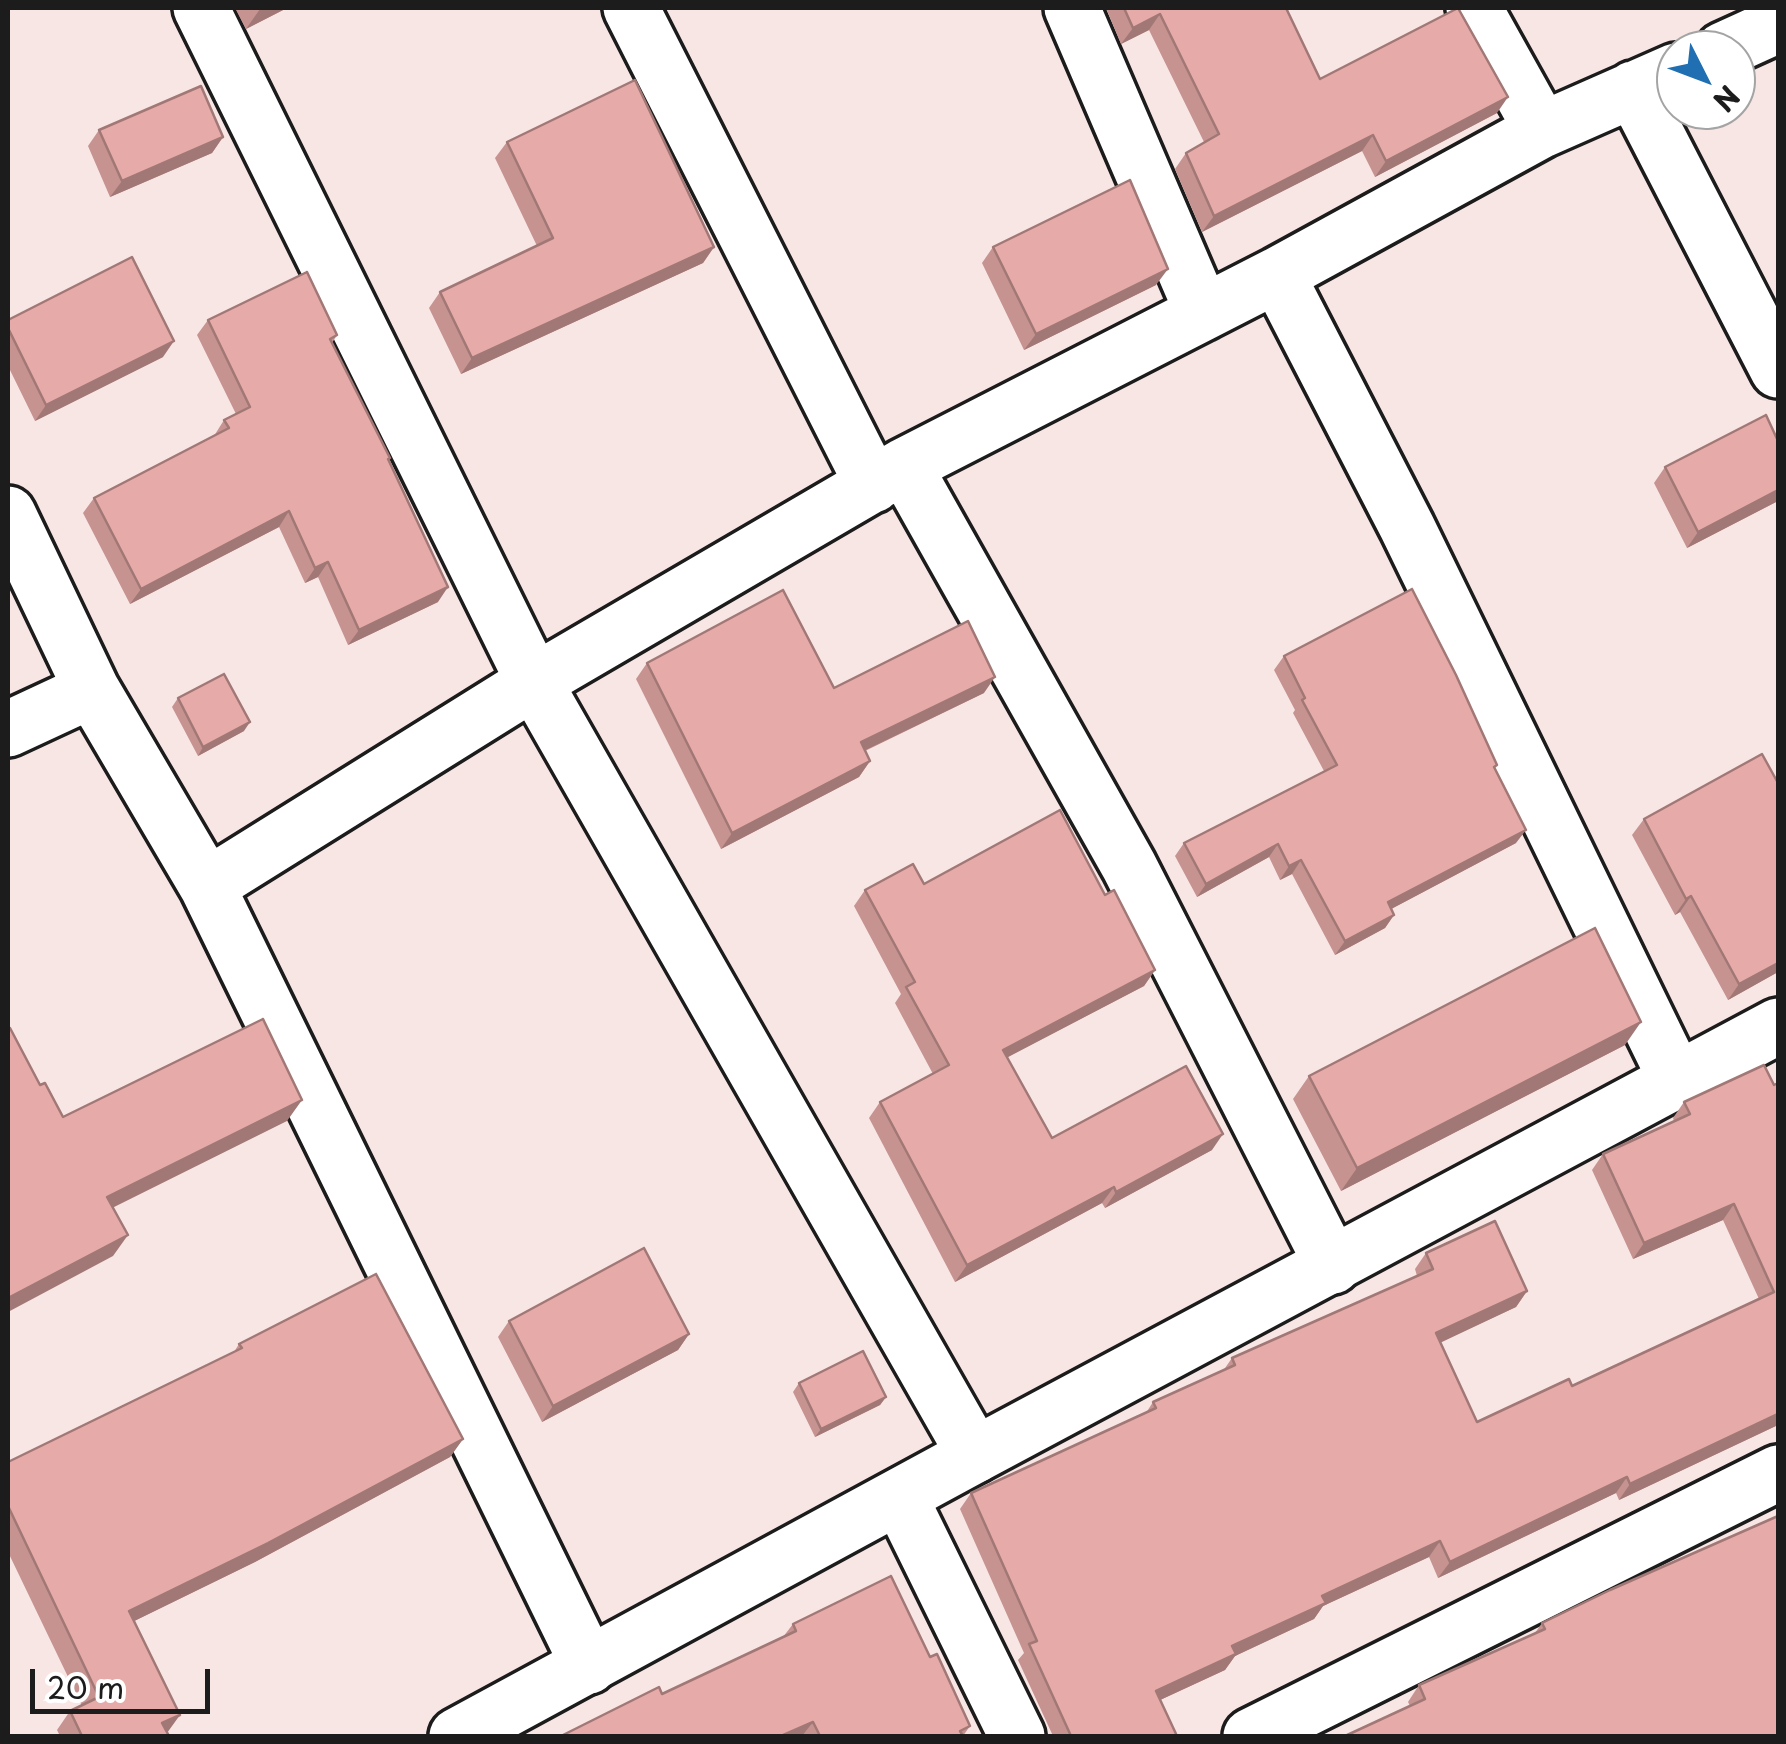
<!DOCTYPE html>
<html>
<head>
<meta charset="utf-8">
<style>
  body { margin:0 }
  #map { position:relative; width:1786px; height:1744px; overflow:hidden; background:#f8e6e5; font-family:"Playpen Sans",sans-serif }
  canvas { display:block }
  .frame { position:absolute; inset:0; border:10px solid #1c1c1c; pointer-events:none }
  .north { position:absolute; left:1656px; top:30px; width:100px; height:100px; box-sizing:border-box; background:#fff; border:2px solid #a4a4a4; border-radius:50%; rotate:132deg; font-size:28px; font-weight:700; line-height:40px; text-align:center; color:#1c1c1c }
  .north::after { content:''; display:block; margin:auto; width:35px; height:45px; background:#1f6fb2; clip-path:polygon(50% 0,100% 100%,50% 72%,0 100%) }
  .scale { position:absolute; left:30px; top:1669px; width:180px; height:45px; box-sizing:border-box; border:5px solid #1c1c1c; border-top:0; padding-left:12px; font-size:30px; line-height:35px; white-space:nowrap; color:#1c1c1c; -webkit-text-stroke:8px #fff; paint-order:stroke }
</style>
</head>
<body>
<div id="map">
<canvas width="1786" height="1744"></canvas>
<div class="frame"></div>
<div class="north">N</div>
<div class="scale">20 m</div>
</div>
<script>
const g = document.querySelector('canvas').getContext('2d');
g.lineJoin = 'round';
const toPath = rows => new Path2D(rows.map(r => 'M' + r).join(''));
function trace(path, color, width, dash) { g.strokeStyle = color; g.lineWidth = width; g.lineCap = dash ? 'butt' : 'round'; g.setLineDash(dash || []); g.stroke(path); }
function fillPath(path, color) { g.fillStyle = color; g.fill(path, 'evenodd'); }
const minor = toPath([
  [201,8,534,682,975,1455],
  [631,8,873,485],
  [1072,8,1203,313],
  [1474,8,1542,130],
  [1723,50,1778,25],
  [1633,89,1778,370],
  [1277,275,1407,527,1677,1081],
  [904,466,1129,866,1333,1266],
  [8,514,92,690,207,886,589,1666],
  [8,729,92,690],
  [207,886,534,682,904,466,1277,275,1542,130,1676,71],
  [900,1498,1017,1736],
  [1251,1736,1778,1473]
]);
const tertiary = toPath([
  [457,1736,975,1455,1778,1026]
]);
trace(minor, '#1c1c1c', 62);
trace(tertiary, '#1c1c1c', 62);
trace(minor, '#fff', 55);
trace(tertiary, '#fff', 55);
fillPath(toPath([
  [235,8,287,8,246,29],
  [1106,8,1286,8,1320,79,1497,113,1375,177,1362,151,1202,232,1175,169,1186,153,1204,142,1149,30,1121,44],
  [99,130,223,137,212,153,110,197,88,146],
  [507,142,714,247,703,263,461,374,429,308,440,292,537,246,495,158],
  [993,247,1156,285,1024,350,982,263],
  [8,320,163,357,35,421,8,366],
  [208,320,337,335,332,343,388,461,438,602,348,645,318,577,305,583,279,527,130,604,83,513,94,498,214,436,224,420,236,414,197,335],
  [1778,441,1778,501,1687,548,1654,483,1665,467],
  [1284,656,1497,765,1495,768,1516,843,1391,909,1394,915,1385,928,1335,955,1292,874,1280,880,1269,857,1197,897,1175,856,1184,843,1324,771,1293,713,1295,710,1274,670],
  [647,663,834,688,984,693,865,751,870,761,859,777,721,849,636,679],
  [178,698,244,731,198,756,172,707],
  [1644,819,1778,972,1728,1000,1680,912,1675,915,1632,835],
  [924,884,1105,895,1155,970,1144,986,1007,1057,1052,1138,1212,1150,1105,1208,1102,1203,955,1282,869,1118,880,1102,933,1074,895,1003,901,994,854,906,865,890],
  [1625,1045,1341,1191,1293,1099,1309,1076],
  [1778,1083,1778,1425,1619,1500,1616,1493,1438,1578,1429,1557,1323,1606,1314,1619,1235,1656,1225,1670,1160,1700,1177,1736,1053,1736,1018,1660,1024,1653,960,1509,971,1493,1146,1413,1153,1402,1223,1371,1232,1358,1417,1276,1415,1269,1426,1253,1527,1291,1516,1307,1440,1342,1477,1422,1572,1386,1759,1299,1723,1220,1633,1259,1592,1170,1603,1154,1674,1121,1673,1118,1684,1102,1774,1085],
  [509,1321,689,1334,678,1350,542,1422,498,1337],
  [239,1344,463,1439,450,1457,255,1562,134,1621,169,1736,60,1736,57,1730,70,1711,82,1706,8,1552,8,1462,234,1352],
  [799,1383,886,1397,880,1405,815,1437,793,1392],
  [1778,1516,1410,1706,1408,1702,1419,1685,1535,1633,1542,1623],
  [793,1624,930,1657,970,1726,963,1736,561,1736,662,1694,783,1637]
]), '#c69390');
fillPath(toPath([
  [263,8,287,8,246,29,260,9],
  [1160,14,1149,30,1121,44,1133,28],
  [1508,97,1497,113,1375,177,1386,161],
  [1373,135,1362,151,1202,232,1214,216],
  [223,137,212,153,110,197,122,181],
  [714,247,703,263,461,374,472,358],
  [1168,269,1156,285,1024,350,1036,334],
  [174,341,163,357,35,421,46,405],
  [1778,490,1778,501,1687,548,1698,532],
  [289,511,279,527,130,604,141,589],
  [328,562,318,577,305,583,315,568],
  [448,587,438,602,348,645,359,630],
  [995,677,984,693,849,758,861,742],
  [250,722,244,731,198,756,203,747],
  [870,761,859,777,721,849,732,833],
  [1526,830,1516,843,1378,916,1388,902],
  [1278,844,1269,857,1197,897,1206,884],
  [1301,860,1292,874,1280,880,1289,866],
  [1691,896,1680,912,1675,915,1686,899],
  [1394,915,1385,928,1335,955,1345,941],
  [1778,963,1778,972,1728,1000,1739,984],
  [1155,970,1144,986,991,1066,1003,1050],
  [1641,1022,1625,1045,1341,1191,1357,1168],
  [302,1100,287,1121,92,1218,107,1197],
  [1223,1134,1212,1150,1105,1208,1116,1192],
  [1114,1187,1102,1203,955,1282,967,1265],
  [1734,1204,1723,1220,1633,1259,1644,1243],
  [128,1235,113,1256,8,1312,8,1298],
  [1527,1291,1516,1307,1425,1350,1436,1333],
  [689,1334,678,1350,542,1422,553,1406],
  [886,1397,880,1405,815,1437,821,1429],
  [1778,1414,1778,1425,1619,1500,1630,1484],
  [463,1439,450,1457,255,1562,116,1630,129,1611],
  [1627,1477,1616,1493,1438,1578,1450,1562],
  [1440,1541,1429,1557,1323,1606,1314,1619,1235,1656,1225,1670,1145,1707,1156,1691,1232,1646,1322,1596],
  [180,1715,167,1733,162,1723],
  [813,1722,802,1736,781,1736]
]), '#a17876');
const building = toPath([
  [1124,8,1286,8,1320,79,1458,8,1508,97,1386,161,1373,135,1214,216,1186,153,1219,134,1160,14,1133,28,1124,8],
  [635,80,714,247,472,358,440,292,553,238,507,142,635,80],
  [201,86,223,137,122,181,99,130,201,86],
  [1130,180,1168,269,1036,334,993,247,1130,180],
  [132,257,174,341,46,405,8,328,8,320,132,257],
  [307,272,337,335,330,339,390,458,388,459,448,587,359,630,328,562,315,568,289,511,141,589,94,498,229,428,224,420,250,407,208,320,307,272],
  [1766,415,1778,441,1778,490,1698,532,1665,467,1766,415],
  [1412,589,1456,675,1497,765,1494,767,1526,830,1388,902,1394,915,1345,941,1301,860,1289,866,1278,844,1206,884,1184,843,1337,765,1302,700,1305,698,1284,656,1412,589],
  [783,590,834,688,968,621,995,677,861,742,870,761,732,833,647,663,783,590],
  [224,674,250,722,203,747,178,698,224,674],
  [1762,754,1778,783,1778,963,1739,984,1691,896,1686,899,1644,819,1762,754],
  [1060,810,1105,895,1114,890,1155,970,1003,1050,1052,1138,1186,1066,1223,1134,1116,1192,1114,1187,967,1265,880,1102,949,1065,906,987,915,982,865,890,913,864,924,884,1060,810],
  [1595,928,1641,1022,1357,1168,1309,1076,1595,928],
  [263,1019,302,1100,107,1197,128,1235,8,1298,8,1029,10,1028,40,1085,45,1083,63,1117,263,1019],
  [1764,1065,1774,1085,1778,1083,1778,1414,1630,1484,1627,1477,1450,1562,1440,1541,1322,1596,1326,1603,1232,1646,1236,1654,1156,1691,1177,1736,1071,1736,1029,1644,1037,1641,971,1493,1156,1408,1153,1402,1235,1365,1232,1358,1433,1269,1426,1253,1495,1221,1527,1291,1436,1333,1477,1422,1569,1379,1572,1386,1774,1292,1734,1204,1644,1243,1603,1154,1690,1114,1684,1102,1764,1065],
  [644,1248,689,1334,553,1406,509,1321,644,1248],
  [376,1274,463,1439,268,1543,129,1611,180,1715,162,1723,169,1736,82,1736,70,1711,99,1697,8,1506,8,1462,242,1348,239,1344,376,1274],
  [863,1351,886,1397,821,1429,799,1383,863,1351],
  [1778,1516,1778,1736,1345,1736,1425,1699,1419,1685,1545,1629,1542,1623,1610,1590,1778,1516],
  [891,1576,930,1657,937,1654,970,1726,960,1731,963,1736,820,1736,813,1722,781,1736,561,1736,659,1687,662,1694,796,1631,793,1624,891,1576]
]);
fillPath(building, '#e6aba8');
trace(building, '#a17876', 2.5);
</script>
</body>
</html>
